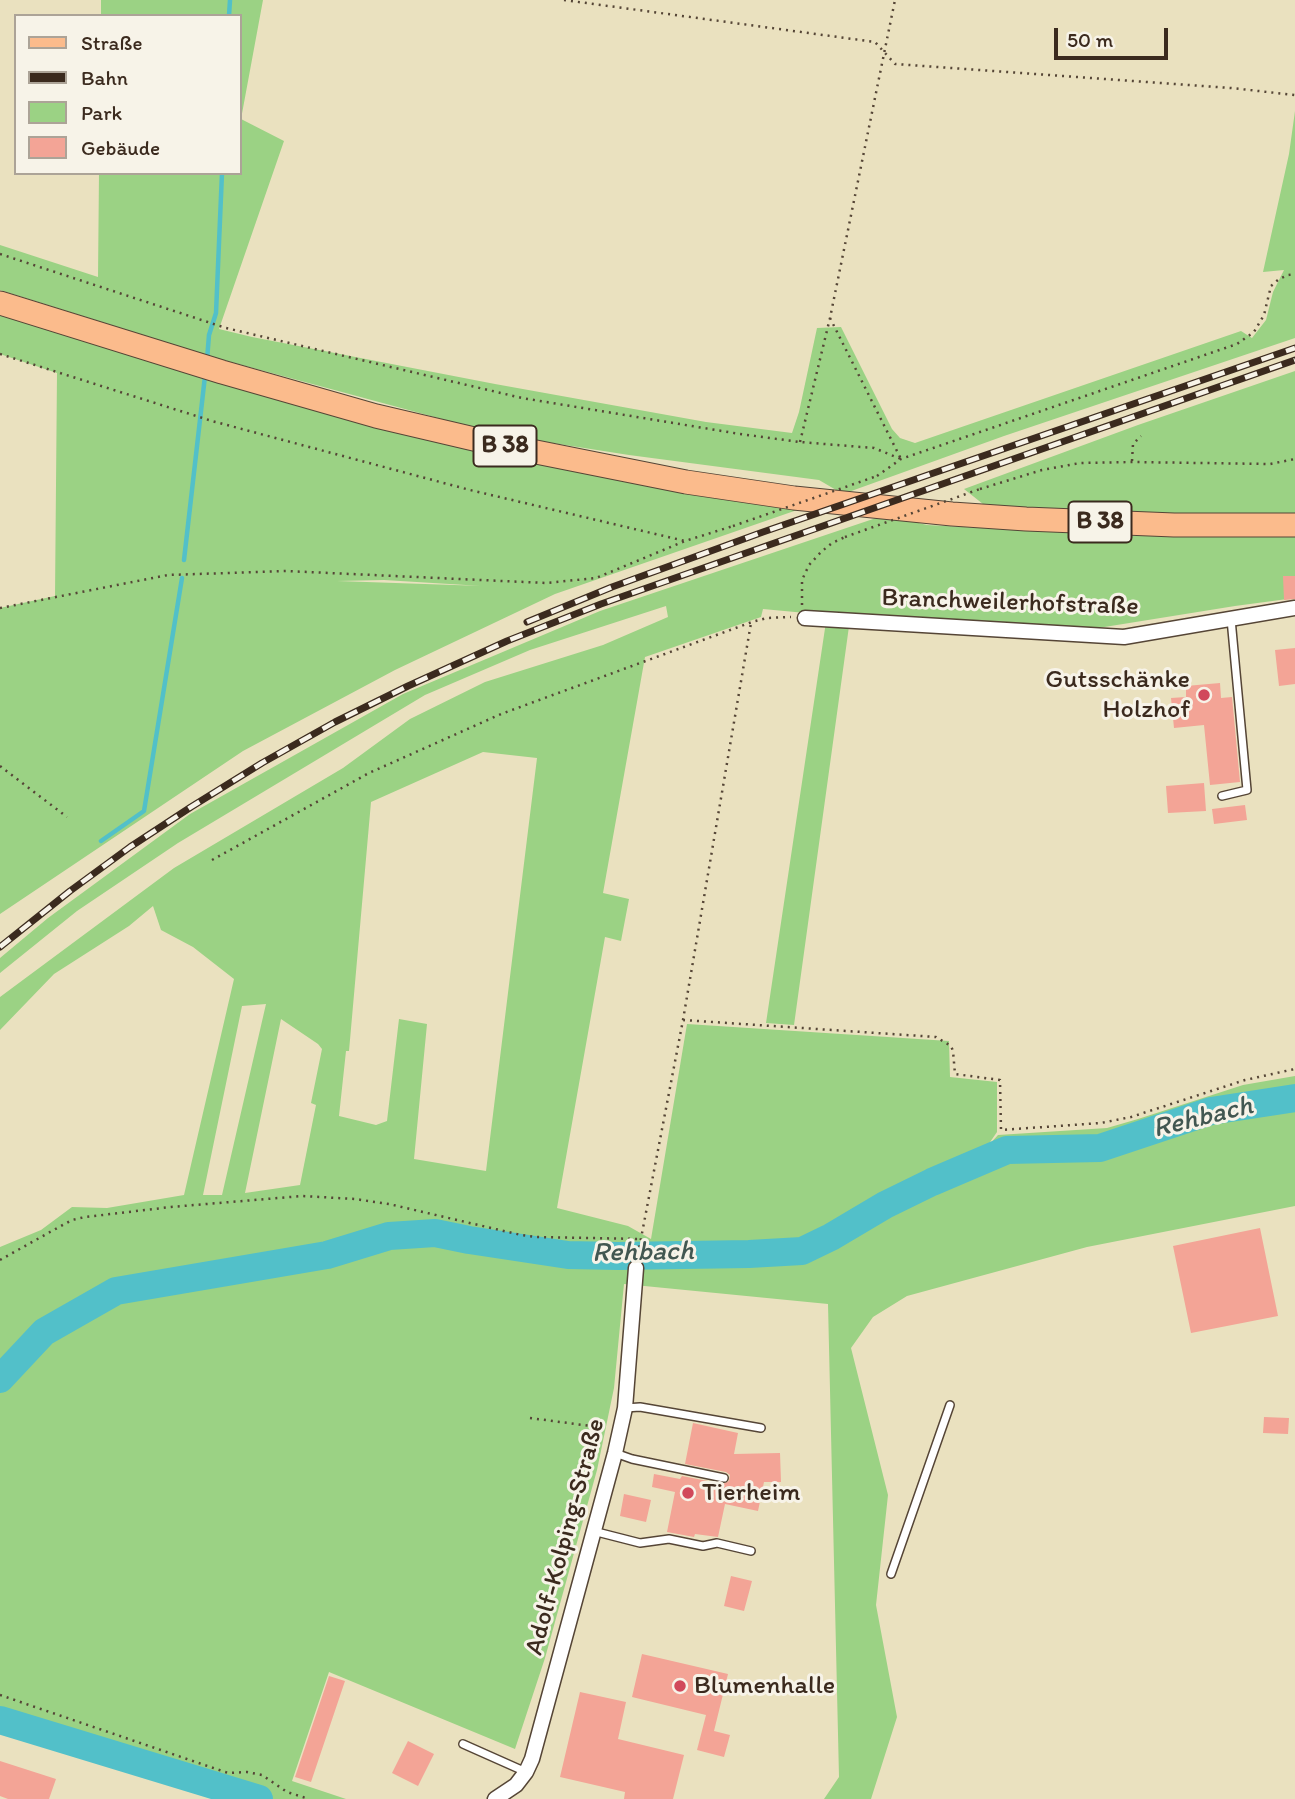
<!DOCTYPE html>
<html>
<head>
<meta charset="utf-8">
<style>
  body { margin:0 }
  #map { position:relative; width:1295px; height:1799px; overflow:hidden; background:#eae1bf; font-family:Itim,sans-serif }
  canvas { display:block }
  .legend { position:absolute; left:14px; top:14px; width:228px; height:161px; box-sizing:border-box; background:#f7f3e8; border:2px solid #aca397; margin:0; padding:9px 12px; list-style:none; font-size:21px; color:#3b2a1e }
  .legend li { display:flex; align-items:center; gap:14px; height:35px }
  .legend b { width:35px; border:2px solid #aca397 }
  .scale { position:absolute; left:1054px; top:28px; width:114px; height:32px; box-sizing:border-box; border:4px solid #3b2a1e; border-top:0; padding-left:9px; font-size:21px; line-height:24px; white-space:nowrap; color:#3b2a1e; -webkit-text-stroke:5px #f7f3e8; paint-order:stroke }
</style>
</head>
<body>
<div id="map">
<canvas width="1295" height="1799"></canvas>
<ul class="legend">
<li><b style="height:9px;background:#fbbb8c"></b>Straße</li>
<li><b style="height:9px;background:#3b2a1e"></b>Bahn</li>
<li><b style="height:19px;background:#9bd284"></b>Park</li>
<li><b style="height:19px;background:#f3a496"></b>Gebäude</li>
</ul>
<div class="scale">50 m</div>
</div>
<script>
const g = document.querySelector('canvas').getContext('2d');
g.lineJoin = 'round';
function fillPath(path, color) { g.fillStyle = color; g.fill(path, 'evenodd'); }
const toPath = rows => new Path2D(rows.map(r => 'M' + r).join(''));
function trace(path, color, width, dash) { g.strokeStyle = color; g.lineWidth = width; g.lineCap = dash ? 'butt' : 'round'; g.setLineDash(dash || []); g.stroke(path); }
function label(font, color, halo, rows, align = 'center') {
  g.font = font + ' Itim,sans-serif'; g.lineWidth = 6; g.setLineDash([]); g.textBaseline = 'middle'; g.strokeStyle = halo; g.fillStyle = color; for (const [text, x, y, turn = 0] of rows) {
    g.save(); g.translate(x, y); g.rotate((+turn || 0) * Math.PI / 180); g.textAlign = isNaN(turn) ? turn : align; if (halo) g.strokeText(text, 0, 0); g.fillText(text, 0, 0); g.restore();
  }
}
fillPath(toPath([
  [101,0,263,0,241,119,284,141,219,329,252,337,495,384,706,422,792,433,799,412,817,328,841,327,892,429,900,438,915,443,1241,331,1252,338,1266,320,1273,292,1284,270,1263,272,1289,154,1295,111,1295,338,1004,436,843,494,819,480,629,455,501,435,216,358,0,290,0,245,98,277,99,173,240,173,240,16,101,16],
  [0,311,177,368,800,509,555,594,395,670,243,751,0,914,0,608,55,596,57,373,0,354],
  [384,580,482,586,483,586,337,581],
  [1295,371,1295,515,1162,515,1006,509,983,504,964,489,1138,425],
  [885,515,927,525,1131,536,1295,535,1295,598,1235,606,1092,629,850,619,794,1025,766,1023,827,615,763,609,761,617,645,657,603,893,629,899,621,941,605,937,557,1208,628,1226,651,1239,687,1024,949,1041,950,1077,997,1082,997,1132,986,1148,998,1135,1107,1128,1138,1119,1243,1085,1295,1076,1295,1206,1087,1247,907,1296,873,1317,851,1348,888,1495,876,1605,897,1717,871,1799,824,1799,839,1777,828,1304,624,1284,614,1388,597,1470,545,1658,515,1749,329,1672,292,1781,346,1799,214,1799,0,1733,0,1247,41,1230,72,1207,107,1208,184,1195,234,979,193,947,161,930,153,906,129,926,54,974,0,1030,0,997,174,868,343,768,410,719,485,682,603,645,668,617,666,606,530,650,425,695,178,843,77,911,0,973,0,958,48,918,190,814,403,694,600,611],
  [483,752,537,758,486,1171,414,1159,427,1024,399,1019,387,1121,376,1125,339,1116,346,1051,349,1051,371,802],
  [266,1004,222,1195,203,1195,242,1006],
  [281,1019,318,1044,322,1049,311,1103,316,1105,300,1185,245,1193]
]), '#9bd284');
trace(toPath([
  [229,16,230,0],
  [207,360,209,335,216,313,222,173],
  [184,560,205,376],
  [101,841,144,811,182,578]
]), '#52c0c9', 4.5);
trace(toPath([
  [0,1379,44,1332,116,1291,327,1255,389,1236,435,1233,469,1240,568,1255,618,1256,749,1254,802,1251,831,1237,885,1205,932,1182,1007,1150,1100,1148,1211,1111,1295,1098],
  [0,1720,259,1799]
]), '#52c0c9', 28);
fillPath(toPath([
  [1283,576,1295,576,1295,599,1284,600],
  [1295,648,1295,684,1279,686,1275,650],
  [1220,683,1221,698,1232,697,1240,782,1210,785,1204,725,1174,728,1171,698,1186,697,1186,686],
  [1204,783,1206,811,1168,813,1166,786],
  [1245,805,1247,820,1214,824,1212,809],
  [1260,1228,1278,1316,1191,1333,1173,1246],
  [1264,1417,1289,1418,1288,1434,1263,1433],
  [693,1423,738,1433,734,1454,780,1453,781,1482,764,1482,758,1511,725,1504,718,1537,695,1534,694,1537,667,1532,675,1492,652,1487,654,1474,680,1479,682,1476,723,1484,729,1481,730,1475,726,1472,685,1464],
  [624,1494,651,1500,646,1522,620,1516],
  [731,1576,752,1581,744,1611,724,1606],
  [642,1654,728,1674,714,1731,730,1735,724,1757,697,1750,706,1715,632,1697],
  [329,1676,345,1681,311,1782,295,1777],
  [580,1692,626,1702,618,1739,684,1755,673,1799,624,1799,625,1792,560,1777],
  [408,1741,434,1754,418,1786,392,1773],
  [0,1761,56,1779,49,1799,8,1799,0,1796]
]), '#f3a496');
const service = toPath([
  [1222,796,1247,790,1231,619],
  [625,1408,640,1407,761,1428],
  [615,1453,632,1459,724,1478],
  [593,1531,640,1543,669,1539,703,1546,717,1543,751,1551],
  [891,1574,950,1405],
  [463,1744,526,1772]
]);
const minor = toPath([
  [805,618,1124,637,1295,608],
  [495,1799,516,1785,526,1772,532,1759,615,1453,625,1408,636,1268]
]);
const primary = toPath([
  [0,303,222,372,376,416,491,443,686,482,794,498,952,514,1026,519,1174,525,1295,525]
]);
trace(service, '#554536', 10);
trace(minor, '#554536', 17);
trace(primary, '#554536', 25);
trace(toPath([
  [564,0,875,42,895,64,1231,88,1295,95],
  [0,254,226,328,522,398,740,434,800,442,874,448,901,459],
  [830,318,901,459],
  [0,354,212,421,470,490,685,541],
  [800,442,830,318,895,0],
  [1132,461,1133,444,1141,436],
  [877,476,901,459,1237,344,1254,332,1264,315,1271,286,1279,279,1288,275,1295,274],
  [980,489,1042,470,1080,463,1132,462,1270,464,1295,459],
  [802,605,802,580,809,565,821,552,832,543,845,537],
  [0,608,168,575,286,571,546,583,596,578,685,541,733,526],
  [0,766,67,817],
  [212,860,369,773,501,714,752,622,767,618,791,617],
  [683,1020,936,1037,951,1046,953,1051,955,1074,1000,1080,1001,1130,1101,1123,1131,1117,1245,1080,1295,1069],
  [638,1254,683,1020,751,623],
  [0,1260,50,1232,72,1220,85,1217,171,1207,302,1196,355,1199,389,1204,521,1235,537,1237,641,1239],
  [530,1418,606,1428],
  [0,1695,228,1773,247,1772,262,1775,287,1792,309,1799]
]), '#554536', 2.5, [2, 5]);
trace(service, '#fff', 7);
trace(minor, '#fff', 14);
trace(primary, '#fbbb8c', 23);
const rail = toPath([
  [527,622,612,587,763,532,1295,348],
  [0,947,70,891,130,847,191,807,262,763,335,722,408,686,507,641,601,604,1295,360]
]);
trace(rail, '#3b2a1e', 7);
trace(rail, '#f7f3e8', 4.5, [13]);
trace(toPath([
  [733,526,877,476],
  [845,537,980,489]
]), '#554536', 2.5, [2, 5]);
for (const [x, y, r, color] of [
  [1204,695,7,"#d1495b"],
  [688,1493,7,"#d1495b"],
  [680,1686,7,"#d1495b"]
]) { const dot = new Path2D(); dot.arc(x, y, r, 0, 2 * Math.PI); g.fillStyle = color; g.fill(dot); trace(dot, '#f7f3e8', 2.5); }
for (const [x, y, w] of [
  [505,446,63],
  [1100,522,63]
]) { const box = new Path2D(); box.roundRect(x - w / 2, y - 20.5, w, 41, 5); g.fillStyle = '#f7f3e8'; g.fill(box); trace(box, '#3b2a1e', 2); }
label('bold 24px', '#3b2a1e', null, [
  ["B 38",505,446],
  ["B 38",1100,522]
]);
label('26px', '#3b2a1e', '#f7f3e8', [
  ["Branchweilerhofstraße",1010,603,2],
  ["Adolf-Kolping-Straße",566,1537,-75]
]);
label('26px', '#3b2a1e', '#f7f3e8', [
  ["Gutsschänke",1190,680,"right"],
  ["Holzhof",1190,710,"right"],
  ["Tierheim",702,1493],
  ["Blumenhalle",694,1686]
], 'left');
label('italic 28px', '#425751', '#f7f3e8', [
  ["Rehbach",1203,1118,-14],
  ["Rehbach",643,1253,-1]
]);
</script>
</body>
</html>
